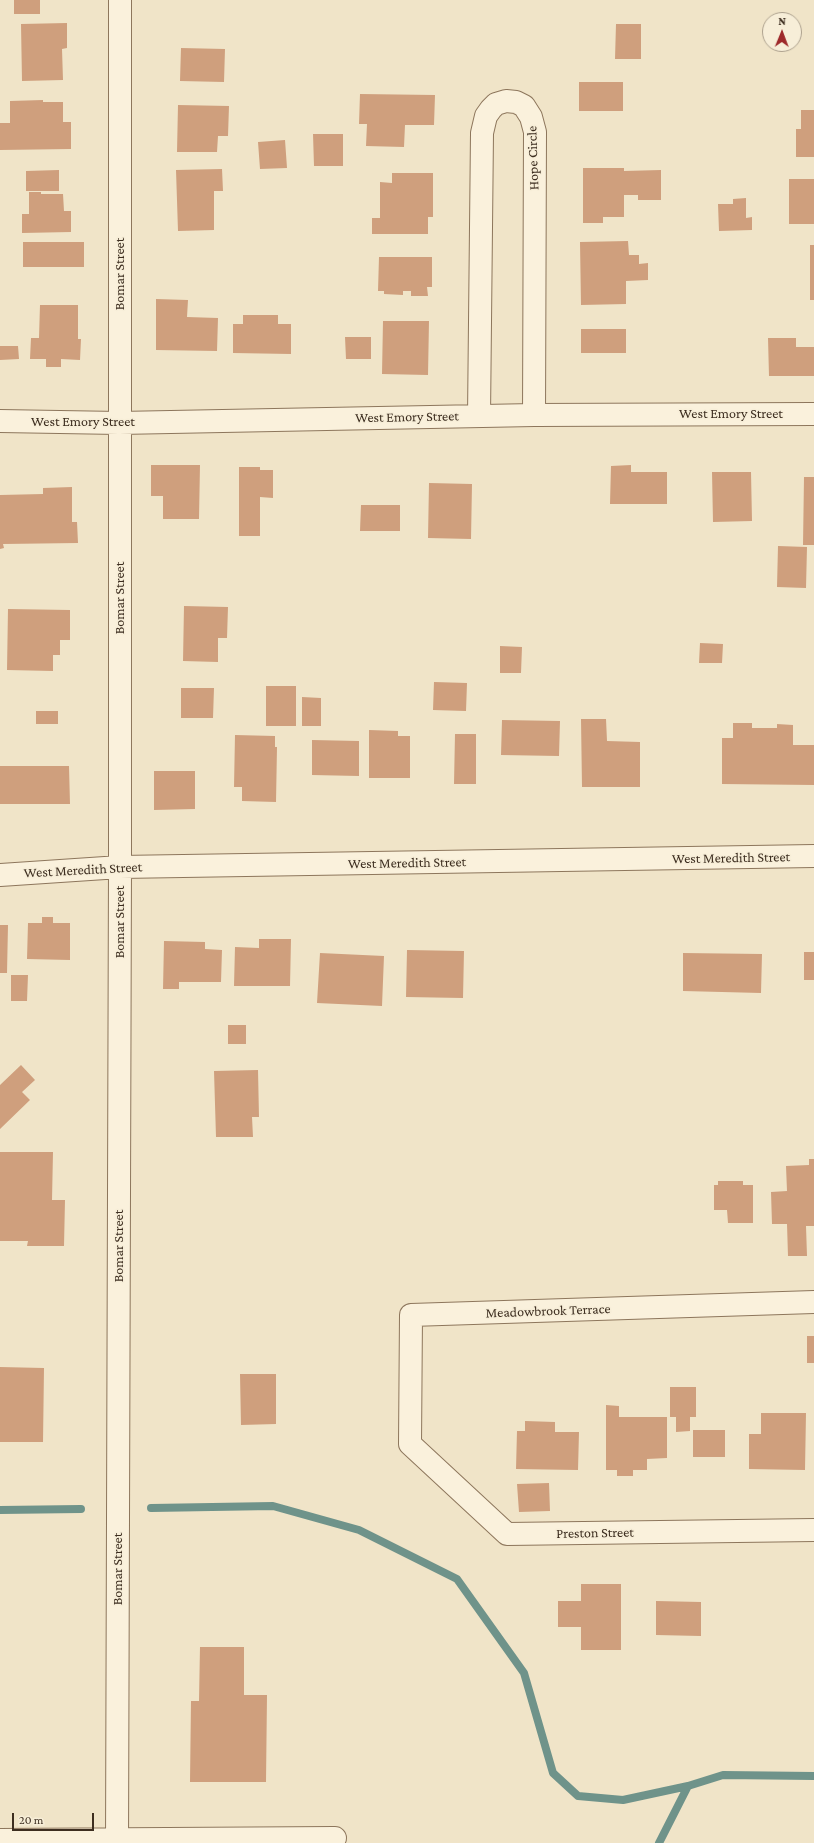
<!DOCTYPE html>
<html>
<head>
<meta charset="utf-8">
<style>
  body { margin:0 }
  #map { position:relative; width:814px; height:1843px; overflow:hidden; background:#f0e4c8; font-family:"Crimson Pro",serif }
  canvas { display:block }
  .north { position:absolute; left:762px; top:12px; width:40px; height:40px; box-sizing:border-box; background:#f7eed8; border:1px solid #ada18e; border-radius:50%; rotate:1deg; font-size:11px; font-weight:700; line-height:16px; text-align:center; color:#3d2e20 }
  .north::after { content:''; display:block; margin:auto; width:14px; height:18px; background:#9e2a2b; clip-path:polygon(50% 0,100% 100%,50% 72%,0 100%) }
  .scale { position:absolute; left:12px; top:1813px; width:82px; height:18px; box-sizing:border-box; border:2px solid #3d2e20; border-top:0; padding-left:5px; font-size:12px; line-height:14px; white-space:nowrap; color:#3d2e20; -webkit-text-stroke:3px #f7eed8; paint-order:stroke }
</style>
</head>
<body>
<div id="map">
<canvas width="814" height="1843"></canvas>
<div class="north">N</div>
<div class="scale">20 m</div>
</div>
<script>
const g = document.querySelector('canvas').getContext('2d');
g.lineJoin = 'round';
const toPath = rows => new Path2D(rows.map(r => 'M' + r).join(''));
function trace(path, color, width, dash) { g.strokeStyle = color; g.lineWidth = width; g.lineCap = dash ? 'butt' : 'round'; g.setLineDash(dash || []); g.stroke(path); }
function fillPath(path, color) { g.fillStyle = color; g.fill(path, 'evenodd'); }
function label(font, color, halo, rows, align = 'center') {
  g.font = font + ' "Crimson Pro",serif'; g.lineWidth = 3; g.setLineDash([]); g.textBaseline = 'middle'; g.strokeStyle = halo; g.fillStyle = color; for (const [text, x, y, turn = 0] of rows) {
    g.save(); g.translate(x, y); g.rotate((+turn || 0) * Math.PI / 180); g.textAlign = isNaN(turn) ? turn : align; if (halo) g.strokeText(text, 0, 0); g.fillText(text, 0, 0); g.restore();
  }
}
trace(toPath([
  [151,1508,273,1506,359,1530,457,1579,524,1673,553,1773,578,1796,623,1800,688,1786],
  [0,1510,81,1509],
  [659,1843,688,1786,723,1775,814,1776]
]), '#6f938a', 8);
fillPath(toPath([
  [14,0,40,0,40,14,14,14],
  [67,23,67,48,62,49,63,80,22,81,21,24],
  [616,24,641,24,641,59,615,59],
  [181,48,225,49,224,82,180,81],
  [579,82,623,82,623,111,579,111],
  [360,94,435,95,434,125,405,125,404,147,366,146,367,124,359,124],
  [43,100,43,102,63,102,63,122,71,122,71,149,0,150,0,123,10,123,10,101],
  [178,105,229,106,228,136,218,136,217,152,177,152],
  [801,110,814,110,814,157,796,157,796,129,801,129],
  [313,134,343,134,343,166,314,166],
  [285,140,287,168,260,169,258,142],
  [583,168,624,168,624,171,661,170,661,200,638,200,638,195,624,195,624,217,603,217,603,223,583,223],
  [222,169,223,191,214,191,214,230,178,231,176,170],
  [59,170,59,191,26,191,26,171],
  [392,173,433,173,433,217,428,217,428,234,372,234,372,218,380,218,380,182,392,183],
  [789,179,814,179,814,224,789,224],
  [29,192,41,192,41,194,63,194,64,211,71,211,71,232,22,233,22,214,29,214],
  [746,198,746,218,752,217,752,230,719,231,718,204,733,204,733,199],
  [628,241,629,255,639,255,639,264,648,263,648,280,626,281,626,304,581,305,580,242],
  [23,242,84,242,84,267,23,267],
  [810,245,814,245,814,300,810,300],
  [379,257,432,257,432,287,427,287,428,296,411,296,411,291,403,291,403,295,384,294,384,291,378,291],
  [156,299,188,300,187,317,218,318,217,351,156,350],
  [40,305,78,305,78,339,81,339,80,360,61,359,61,367,46,367,46,359,30,359,31,338,39,338],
  [243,315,278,315,278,324,291,324,291,354,233,353,233,324,243,324],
  [383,321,429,321,428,375,382,374],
  [581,329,626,329,626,353,581,353],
  [345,337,371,337,371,359,346,359],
  [768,338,796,338,796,347,814,347,814,376,769,376],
  [0,346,18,346,19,359,0,360],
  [151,465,200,465,199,519,163,519,163,496,151,496],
  [631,465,631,472,667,472,667,504,610,504,611,466],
  [239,467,260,467,260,470,273,470,273,498,260,497,260,536,239,536],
  [712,472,751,472,752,521,713,522],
  [804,477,814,477,814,545,803,545],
  [429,483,472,484,471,539,428,538],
  [72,487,72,522,77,522,78,543,3,544,4,548,0,549,0,495,43,494,43,488],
  [361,505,400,505,400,531,360,531],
  [778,546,807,547,806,588,777,587],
  [184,606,228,607,227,638,218,638,218,662,183,661],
  [8,609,70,610,70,640,60,640,60,655,53,655,53,671,7,670],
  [700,643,723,644,722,663,699,663],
  [500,646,522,647,521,673,500,673],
  [434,682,467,683,466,711,433,710],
  [266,686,296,686,296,726,266,726],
  [181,688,214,688,213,718,181,718],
  [302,697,321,698,321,726,302,726],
  [36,711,58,711,58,724,36,724],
  [581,719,606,719,607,741,640,742,640,787,582,787],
  [502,720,560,721,559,756,501,755],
  [733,723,752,723,752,728,777,728,777,724,793,725,793,745,814,745,814,785,722,784,722,738,733,738],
  [369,730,398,731,398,736,410,736,410,778,369,778],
  [455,734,476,734,476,784,454,784],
  [235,735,275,736,275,747,277,747,276,802,242,801,242,787,234,787],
  [312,740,359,741,359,776,312,775],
  [0,766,69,766,70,804,0,804],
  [154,771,195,771,195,809,154,810],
  [42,917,53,917,53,923,70,923,70,960,27,959,28,923,42,923],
  [0,925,8,925,7,973,0,973],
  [259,939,291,939,290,986,234,986,235,947,259,948],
  [164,941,205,942,205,949,222,950,221,982,179,982,179,989,163,989],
  [407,950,464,951,463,998,406,997],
  [804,952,814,952,814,980,804,980],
  [320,953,384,956,382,1006,317,1003],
  [683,953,762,954,761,993,683,991],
  [11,975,28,975,27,1001,11,1001],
  [228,1025,246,1025,246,1044,228,1044],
  [21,1065,35,1080,22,1092,30,1100,0,1129,0,1085],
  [258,1070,259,1117,252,1117,253,1137,216,1137,214,1071],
  [0,1152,53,1152,52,1200,65,1200,64,1246,27,1246,28,1241,0,1241],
  [809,1159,814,1159,814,1226,806,1226,807,1256,788,1256,787,1224,772,1224,771,1192,787,1191,786,1166,809,1165],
  [718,1181,743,1181,743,1185,753,1185,753,1223,728,1223,727,1210,714,1210,714,1185,718,1185],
  [807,1336,814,1336,814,1363,807,1363],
  [0,1367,44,1368,43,1442,0,1442],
  [240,1374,276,1374,276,1424,241,1425],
  [670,1387,696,1387,696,1417,690,1417,690,1431,676,1432,676,1417,670,1417],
  [606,1405,619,1406,619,1417,667,1417,667,1458,647,1459,647,1470,633,1470,633,1476,617,1476,617,1470,606,1470],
  [761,1413,806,1413,805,1470,749,1469,749,1434,761,1434],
  [525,1421,555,1422,555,1432,579,1432,578,1470,516,1469,517,1431,525,1431],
  [693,1430,725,1430,725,1457,693,1457],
  [549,1483,550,1511,519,1512,517,1484],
  [581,1584,621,1584,621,1650,581,1650,581,1627,558,1627,558,1601,581,1601],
  [656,1601,701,1602,701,1636,656,1635],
  [200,1647,244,1647,244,1695,267,1695,266,1782,190,1782,191,1701,199,1701]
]), '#cf9f7d');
const street = toPath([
  [479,416,482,133,486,116,491,109,496,104,506,101,516,102,524,106,531,117,535,132,534,415],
  [0,421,119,423,534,415,814,414],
  [0,875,120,867,814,856],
  [814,1302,411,1315,410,1444,507,1534,814,1530],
  [0,1840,335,1838],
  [117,1843,120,867,120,0]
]);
trace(street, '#8d765c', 24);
trace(street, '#faf1dc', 22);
label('14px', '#3d2e20', '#f7eed8', [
  ["Hope Circle",533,158,-92],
  ["Bomar Street",120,274,-90],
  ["West Emory Street",731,414],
  ["West Emory Street",407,417,-1],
  ["West Emory Street",83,422],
  ["Bomar Street",120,598,-90],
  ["West Meredith Street",731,858,-1],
  ["West Meredith Street",407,863,-1],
  ["West Meredith Street",83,870,-3],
  ["Bomar Street",120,922,-90],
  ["Bomar Street",119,1246,-90],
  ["Meadowbrook Terrace",548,1311,-2],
  ["Preston Street",595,1533,-1],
  ["Bomar Street",118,1569,-90]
]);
</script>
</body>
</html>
